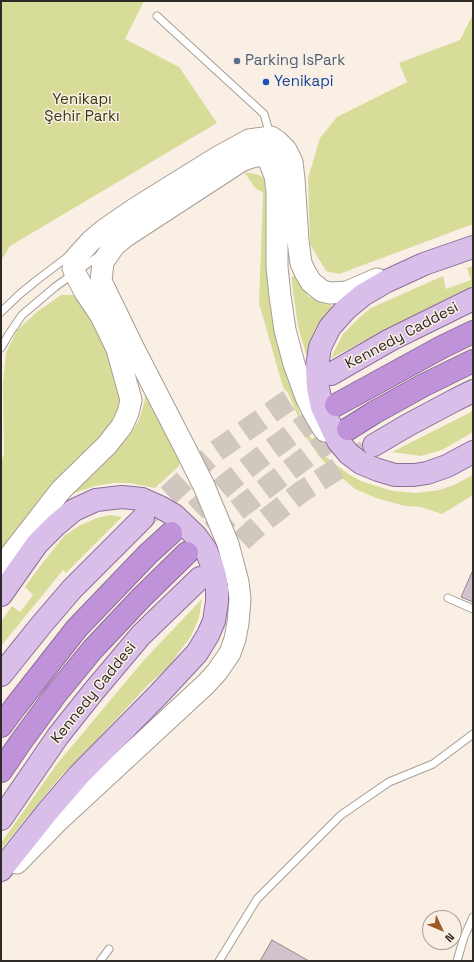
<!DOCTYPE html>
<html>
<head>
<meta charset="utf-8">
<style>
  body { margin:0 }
  #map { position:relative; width:474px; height:962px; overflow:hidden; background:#f9efe4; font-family:"Space Grotesk",sans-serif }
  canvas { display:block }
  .frame { position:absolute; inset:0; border:2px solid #2e2a26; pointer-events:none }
  .north { position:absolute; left:422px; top:910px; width:40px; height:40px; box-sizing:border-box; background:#f9efe4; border:1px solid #a8a098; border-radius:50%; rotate:134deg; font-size:11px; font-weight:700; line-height:16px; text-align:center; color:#2e2a26 }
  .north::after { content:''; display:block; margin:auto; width:14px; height:18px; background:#9d592a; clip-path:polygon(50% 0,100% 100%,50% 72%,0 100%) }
</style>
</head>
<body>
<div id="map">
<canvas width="474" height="962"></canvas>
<div class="frame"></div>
<div class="north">N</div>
</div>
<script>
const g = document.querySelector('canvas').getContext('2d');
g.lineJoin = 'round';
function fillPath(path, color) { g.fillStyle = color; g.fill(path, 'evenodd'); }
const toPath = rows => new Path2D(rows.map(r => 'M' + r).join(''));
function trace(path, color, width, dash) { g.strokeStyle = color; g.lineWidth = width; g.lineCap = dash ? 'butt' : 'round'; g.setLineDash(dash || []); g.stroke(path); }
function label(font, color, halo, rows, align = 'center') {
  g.font = font + ' "Space Grotesk",sans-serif'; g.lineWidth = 3; g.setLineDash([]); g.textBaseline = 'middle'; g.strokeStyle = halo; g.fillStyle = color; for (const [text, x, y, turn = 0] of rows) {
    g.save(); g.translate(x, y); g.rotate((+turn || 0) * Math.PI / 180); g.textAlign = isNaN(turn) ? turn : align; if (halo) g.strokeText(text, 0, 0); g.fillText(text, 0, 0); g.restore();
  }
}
fillPath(toPath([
  [1,1,144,1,125,39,179,67,217,123,10,246,1,261],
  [473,14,473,224,339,274,326,271,310,244,308,178,320,138,337,117,407,82,399,63,460,40],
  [244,172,259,175,264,178,266,190,267,249,276,332,300,414,309,435,323,454,331,461,350,475,363,482,393,491,416,493,440,490,456,484,473,475,473,495,442,514,421,507,405,506,379,499,355,489,327,465,318,455,307,438,288,393,283,387,259,303,261,251,263,192,256,189],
  [473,266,473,286,331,358,343,334,361,316,371,308,443,276,446,289,471,280,467,268],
  [296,275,301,285,308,296,321,303,333,306,324,318,309,356,306,354,298,326,292,283,292,277],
  [61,295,78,295,98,324,121,395,117,420,1,558,1,462,4,454,3,383,6,353,17,330,37,312],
  [145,390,149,392,179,461,179,466,155,488,129,483,113,483,95,486,74,493,77,487,115,448,129,436,139,420,145,400],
  [473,411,473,432,442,450,421,456,392,452],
  [110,515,122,517,66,573,63,570,1,646,1,622,12,606,20,612,33,595,25,587,41,565,64,536,79,526,97,518],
  [202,599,199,617,196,625,191,636,169,666,149,684,93,744,60,777,1,849,1,843,57,764,144,660]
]), '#d7dc99');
const building = toPath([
  [473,570,473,602,461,597,473,570],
  [272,940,309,961,260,961,272,940]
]);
fillPath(building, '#d0c3cb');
trace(building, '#93888f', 1);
trace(toPath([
  [144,518,215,452,286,402,320,381],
  [217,563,259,525,301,492,370,448]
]), '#d0c8be', 22, [22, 11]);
trace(toPath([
  [171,533,197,509,229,482,265,454,302,427,334,407],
  [187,553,233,513,316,450,348,429]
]), '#d0c8be', 22, [22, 11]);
const lane = toPath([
  [157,16,264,114,270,135],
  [1,312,21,293,37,280,70,255],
  [1,348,9,334,22,315,55,287,100,255],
  [448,598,473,609],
  [100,961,109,949],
  [219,961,257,899,341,815,389,782,433,764,473,734],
  [457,961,464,937,473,917]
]);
const secondary = toPath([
  [1,567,61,490,107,445,122,426,128,413,131,400,117,349,101,316,85,292,75,273,73,268,74,260,80,253,91,241,104,230,136,208,218,157,249,140,271,137,277,141,286,150,292,162,294,179,298,241,300,256,301,263,305,272,311,282,322,291,330,293,347,292,377,279],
  [17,863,59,820,206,684,217,672,230,653,235,639,238,623,240,599,238,582,228,544,204,486,187,452,133,347,101,281,103,262,114,246,126,236,241,161,252,157,260,155,266,157,270,163,275,176,277,191,277,267,280,296,285,330,294,364,306,397,313,411,321,425,325,431]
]);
const primary = toPath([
  [473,247,424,264,387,281,363,295,346,309,330,327,320,347,317,367,318,388,322,407,338,441,349,454,361,463,378,470,395,475,414,475,427,473,447,466,473,452],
  [331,374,390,340,473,299],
  [374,445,408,425,455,400,473,391],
  [1,595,37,544,56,525,74,510,96,500,122,497,142,499,160,507,174,515,196,536,206,550,211,563,215,576,217,589,217,602,214,621,208,635,197,653,158,695,78,776,48,811,1,870],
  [1,675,42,624,72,589,143,518],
  [1,819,58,736,93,692,141,635,200,578]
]);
const highway = toPath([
  [336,405,442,347,473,332],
  [348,429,375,412,424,385,473,361],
  [1,726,15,707,77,628,148,554,171,533],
  [1,771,20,743,56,694,93,649,141,598,187,553]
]);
trace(lane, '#a79e94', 9);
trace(secondary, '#a79e94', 23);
trace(primary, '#8d6e9b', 24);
trace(highway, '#8d6e9b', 24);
trace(lane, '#fff', 7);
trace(secondary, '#fff', 21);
trace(primary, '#d9bee9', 22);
trace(highway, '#c092da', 22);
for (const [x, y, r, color] of [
  [237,61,4,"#5c6f8a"],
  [266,82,4,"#1a4fb4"]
]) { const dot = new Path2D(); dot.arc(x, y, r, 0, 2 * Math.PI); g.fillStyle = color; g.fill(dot); trace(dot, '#f9efe4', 1.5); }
label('15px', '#4e5e75', '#f9efe4', [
  ["Parking IsPark",245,61]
], 'left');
label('15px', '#164399', '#f9efe4', [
  ["Yenikapi",274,82]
], 'left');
label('15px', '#383a0f', '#f9efe4', [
  ["Yenikapı",82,100],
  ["Şehir Parkı",82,117]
]);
label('15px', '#2e2a26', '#f9efe4', [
  ["Kennedy Caddesi",402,336,-28],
  ["Kennedy Caddesi",94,693,-51]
]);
</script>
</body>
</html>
